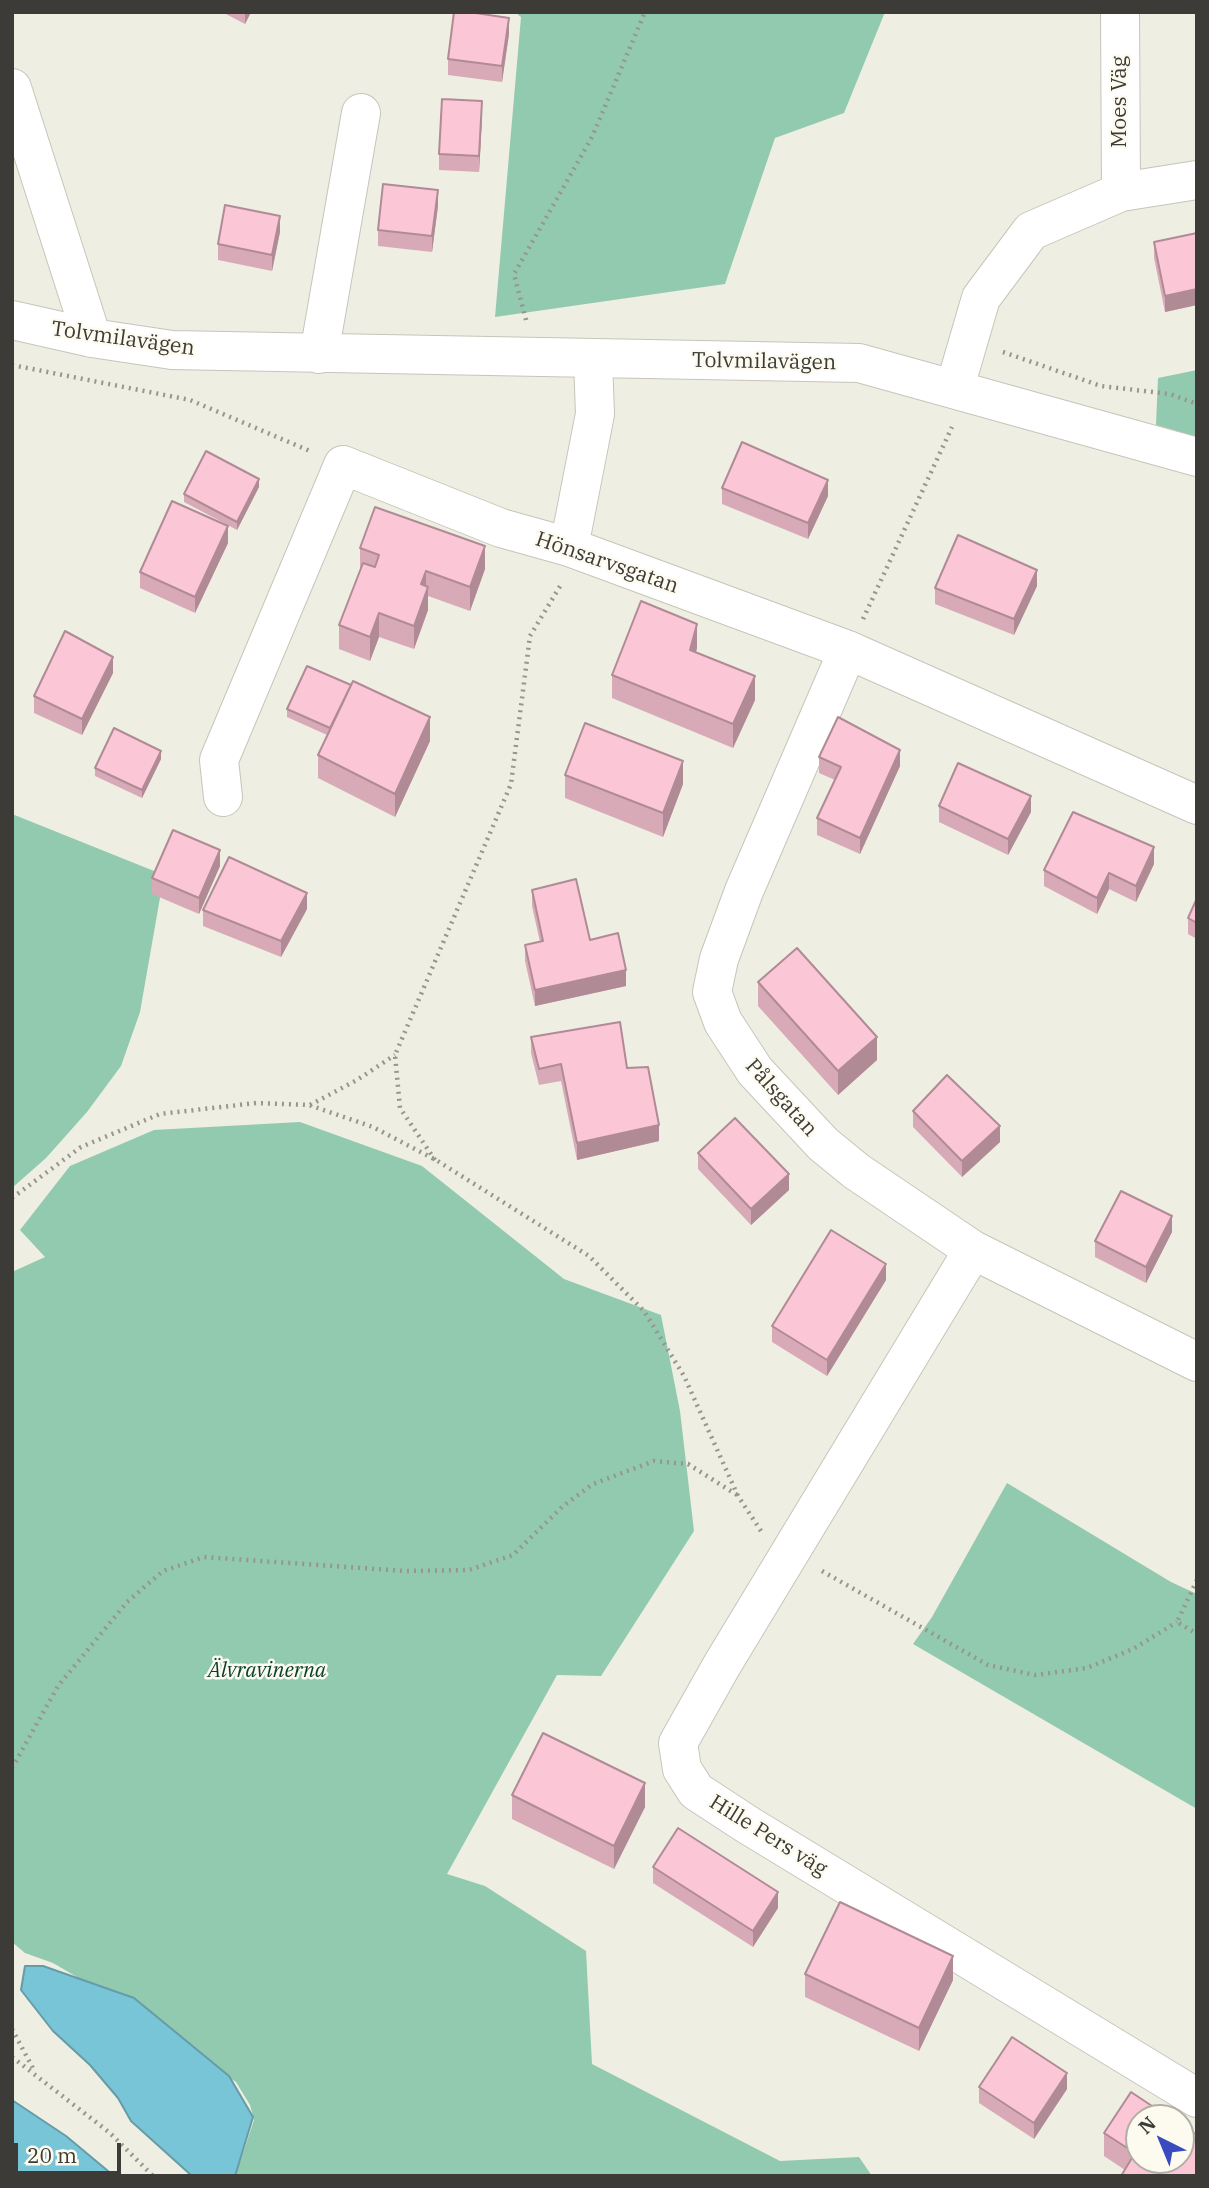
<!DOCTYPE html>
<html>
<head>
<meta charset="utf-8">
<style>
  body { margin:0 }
  #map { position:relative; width:1209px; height:2188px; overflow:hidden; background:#efeee2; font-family:"IBM Plex Serif",serif }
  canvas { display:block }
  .frame { position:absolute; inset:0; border:14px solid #3c3b37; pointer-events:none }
  .north { position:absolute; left:1125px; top:2104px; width:70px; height:70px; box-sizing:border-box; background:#fdfbef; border:2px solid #b0aea5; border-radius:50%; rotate:317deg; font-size:19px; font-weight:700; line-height:28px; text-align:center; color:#3c3b37 }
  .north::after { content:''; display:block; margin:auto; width:24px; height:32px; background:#394bbe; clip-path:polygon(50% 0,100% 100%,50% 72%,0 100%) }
  .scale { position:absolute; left:14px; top:2143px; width:107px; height:32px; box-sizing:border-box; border:4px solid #3c3b37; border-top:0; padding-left:9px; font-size:21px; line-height:24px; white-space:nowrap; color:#3c3b37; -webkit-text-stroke:5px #fdfbef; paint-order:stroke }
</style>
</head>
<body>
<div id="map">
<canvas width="1209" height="2188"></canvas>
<div class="frame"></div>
<div class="north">N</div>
<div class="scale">20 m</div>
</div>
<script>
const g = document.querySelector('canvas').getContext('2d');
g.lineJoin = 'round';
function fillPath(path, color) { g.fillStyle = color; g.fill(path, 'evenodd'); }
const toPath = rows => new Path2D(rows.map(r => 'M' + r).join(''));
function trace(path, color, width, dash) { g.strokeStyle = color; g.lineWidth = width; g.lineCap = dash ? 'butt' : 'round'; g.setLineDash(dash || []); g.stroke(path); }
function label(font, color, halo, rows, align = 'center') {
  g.font = font + ' "IBM Plex Serif",serif'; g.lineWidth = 5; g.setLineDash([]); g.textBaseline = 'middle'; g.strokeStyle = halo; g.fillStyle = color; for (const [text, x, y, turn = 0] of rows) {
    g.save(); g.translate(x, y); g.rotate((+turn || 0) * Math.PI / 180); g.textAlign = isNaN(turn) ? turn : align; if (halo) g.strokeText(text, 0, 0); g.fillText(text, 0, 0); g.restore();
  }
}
fillPath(toPath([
  [515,12,885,12,844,113,775,138,725,284,495,317,521,17],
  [1197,370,1197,437,1156,425,1158,378],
  [12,814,164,875,140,1012,121,1066,87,1112,46,1158,12,1188],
  [300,1122,422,1166,564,1279,661,1315,680,1411,694,1531,601,1676,557,1675,447,1874,485,1886,586,1951,592,2064,780,2161,859,2157,872,2176,230,2176,240,2162,254,2120,250,2105,236,2082,82,1980,53,1963,25,1953,12,1942,12,1272,45,1257,20,1230,70,1166,154,1130],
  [1007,1483,1171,1582,1197,1594,1197,1809,913,1644,932,1617]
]), '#91caaf');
const water = toPath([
  [25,1966,43,1966,134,1998,229,2076,253,2117,235,2176,192,2176,131,2121,118,2098,90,2065,53,2031,21,1990,25,1966],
  [12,2100,66,2136,114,2176,12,2176,12,2100]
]);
fillPath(water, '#78c5d7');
trace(water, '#669ca7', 2);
const minor = toPath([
  [1120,12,1121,192],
  [12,88,92,338],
  [12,320,92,338,172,350,859,363,1197,457],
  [319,354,361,113],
  [955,387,981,298,1031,231,1121,192,1197,180],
  [569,547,595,414,593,360],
  [848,650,744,891,719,959,712,992,723,1022,755,1071,823,1144,856,1171,973,1250,1197,1362],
  [223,797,219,760,343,465,501,528,569,547,848,650,1197,805],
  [973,1250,722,1665,678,1743,682,1769,696,1791,748,1825,1197,2098]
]);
trace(minor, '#c7c5ba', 40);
trace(toPath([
  [526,320,514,274,592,137,645,12],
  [1003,352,1101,386,1170,394,1197,404],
  [12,365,190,400,310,451],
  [863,619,952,427],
  [310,1105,357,1080,395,1055],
  [435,1160,400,1108,395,1055,511,784,530,636,562,583],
  [12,1198,81,1147,160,1114,256,1103,309,1105,373,1127,436,1160,589,1256,644,1311,684,1376,738,1496,761,1531],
  [822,1571,988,1665,1035,1675,1087,1668,1133,1649,1177,1622],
  [1197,1580,1177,1622,1197,1634],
  [12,1768,58,1686,127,1602,163,1571,204,1557,405,1571,469,1570,513,1555,563,1506,593,1484,654,1461,688,1464,737,1495],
  [12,2029,35,2072],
  [12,2057,110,2133,153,2176]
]), '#97968e', 4.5, [2, 5]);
trace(minor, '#fff', 38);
fillPath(toPath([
  [222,12,251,12,245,24],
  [509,34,502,82,448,75,448,59],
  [482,117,479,172,439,170,439,154],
  [438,206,432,252,378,246,378,230],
  [280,232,272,271,218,260,218,244],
  [1197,233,1197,305,1165,312,1154,258,1154,242],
  [259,487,237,530,184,502,184,494],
  [722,488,828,496,808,539,722,504],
  [228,543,195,613,140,588,140,572],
  [360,548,485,569,470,611,428,596,428,610,414,649,379,637,370,661,339,649,339,625,360,571],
  [1037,586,1014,635,935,604,935,588],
  [697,648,696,652,755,700,733,748,612,698,612,675],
  [113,673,82,735,34,713,34,696],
  [287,709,430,741,395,817,318,778,318,755,327,735,287,717],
  [819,757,900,766,860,854,817,835,817,818,835,780,819,773],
  [161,759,142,798,95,776,95,768],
  [565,775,683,784,663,837,565,798],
  [939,806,1031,812,1008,855,939,822],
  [1154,864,1136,902,1109,889,1097,914,1044,886,1044,870],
  [220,866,199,914,152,894,152,878],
  [532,890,590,940,626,986,535,1006,525,961,525,945,540,942,532,906],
  [1197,898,1197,939,1188,934,1188,918],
  [307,909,281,957,203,926,203,910],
  [758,982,877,1060,838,1095,758,1006],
  [531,1037,627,1068,659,1141,577,1160,561,1081,539,1085,531,1053],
  [913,1111,1000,1142,962,1177,913,1127],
  [698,1153,789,1190,751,1225,698,1169],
  [1172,1232,1146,1283,1095,1257,1095,1241],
  [886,1280,827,1376,772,1342,772,1326],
  [512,1795,645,1807,614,1869,512,1819],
  [653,1867,778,1908,753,1947,653,1883],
  [805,1974,953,1980,919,2051,805,1997],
  [979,2087,1067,2089,1034,2139,979,2103],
  [1104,2133,1197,2135,1125,2170,1104,2156]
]), '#d8aab8');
fillPath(toPath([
  [245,12,251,12,245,24],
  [509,18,509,34,502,82,502,66],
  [482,101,482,117,479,172,479,156],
  [438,190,438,206,432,252,432,236],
  [280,216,280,232,272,271,272,255],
  [1197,289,1197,305,1165,312,1165,296],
  [259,479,259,487,237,530,237,522],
  [828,480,828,496,808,539,808,523],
  [228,526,228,543,195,613,195,597],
  [485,546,485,569,470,611,470,587],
  [1037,570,1037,586,1014,635,1014,619],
  [426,571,426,592,428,587,428,610,414,649,414,626,421,584],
  [379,613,379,637,370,661,370,637],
  [697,624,697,648,690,673,690,650],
  [113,657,113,673,82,735,82,719],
  [755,676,755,700,733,748,733,724],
  [430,717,430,741,395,817,395,794],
  [900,750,900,766,860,854,860,838],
  [161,751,161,759,142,798,142,790],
  [683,761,683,784,663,837,663,813],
  [1031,796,1031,812,1008,855,1008,839],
  [1154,847,1154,864,1136,902,1136,886],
  [220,850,220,866,199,914,199,898],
  [1109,873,1109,889,1097,914,1097,898],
  [307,893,307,909,281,957,281,941],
  [626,970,626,986,535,1006,535,990],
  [877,1037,877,1060,838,1095,838,1071],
  [659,1125,659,1141,577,1160,577,1143],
  [1000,1126,1000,1142,962,1177,962,1161],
  [789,1174,789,1190,751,1225,751,1209],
  [1172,1216,1172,1232,1146,1283,1146,1267],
  [886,1264,886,1280,827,1376,827,1360],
  [645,1783,645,1807,614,1869,614,1846],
  [778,1892,778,1908,753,1947,753,1931],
  [953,1956,953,1980,919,2051,919,2028],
  [1067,2073,1067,2089,1034,2139,1034,2123]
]), '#b08b96');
const building = toPath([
  [454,12,469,12,509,18,502,66,448,59,454,12],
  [442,99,482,101,479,156,439,154,442,99],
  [383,184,438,190,432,236,378,230,383,184],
  [225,205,280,216,272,255,218,244,225,205],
  [1197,233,1197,289,1165,296,1154,242,1197,233],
  [742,442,828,480,808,523,722,488,742,442],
  [206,451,259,479,237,522,184,494,206,451],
  [172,501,228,526,195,597,140,572,172,501],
  [375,507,485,546,470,587,426,571,421,584,428,587,414,626,379,613,370,637,339,625,363,563,375,567,379,555,360,548,375,507],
  [958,535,1037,570,1014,619,935,588,958,535],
  [641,601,697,624,690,650,755,676,733,724,612,675,641,601],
  [65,631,113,657,82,719,34,696,65,631],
  [307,666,351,685,330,728,287,709,307,666],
  [353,681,430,717,395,794,318,755,353,681],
  [838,717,900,750,860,838,817,818,841,767,819,757,838,717],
  [585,723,683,761,663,813,565,775,585,723],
  [114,728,161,751,142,790,95,768,114,728],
  [958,763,1031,796,1008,839,939,806,958,763],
  [1073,812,1154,847,1136,886,1109,873,1097,898,1044,870,1073,812],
  [173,830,220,850,199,898,152,878,173,830],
  [229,857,307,893,281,941,203,910,229,857],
  [576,879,590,940,618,933,626,970,535,990,525,945,543,941,532,890,576,879],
  [1197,898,1197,923,1188,918,1197,898],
  [797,948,877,1037,838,1071,758,982,797,948],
  [620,1022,627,1068,648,1067,659,1125,577,1143,561,1064,539,1069,531,1037,620,1022],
  [947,1075,1000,1126,962,1161,913,1111,947,1075],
  [735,1118,789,1174,751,1209,698,1153,735,1118],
  [1121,1191,1172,1216,1146,1267,1095,1241,1121,1191],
  [831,1230,886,1264,827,1360,772,1326,831,1230],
  [543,1733,645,1783,614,1846,512,1795,543,1733],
  [678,1828,778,1892,753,1931,653,1867,678,1828],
  [840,1902,953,1956,919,2028,805,1974,840,1902],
  [1012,2037,1067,2073,1034,2123,979,2087,1012,2037],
  [1131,2092,1170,2118,1139,2118,1139,2160,1181,2160,1181,2125,1197,2135,1197,2176,1121,2176,1135,2153,1104,2133,1131,2092]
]);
fillPath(building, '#fbc6d6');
trace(building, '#b08b96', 2);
label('21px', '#3c3b37', '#fdfbef', [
  ["Moes Väg",1120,102,-90],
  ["Tolvmilavägen",123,339,8],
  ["Tolvmilavägen",764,362,1],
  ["Hönsarvsgatan",607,563,19],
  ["Pålsgatan",781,1098,48],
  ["Hille Pers väg",768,1836,32]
]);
label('italic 21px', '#073f2b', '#fdfbef', [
  ["Älvravinerna",267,1671]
]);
</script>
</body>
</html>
